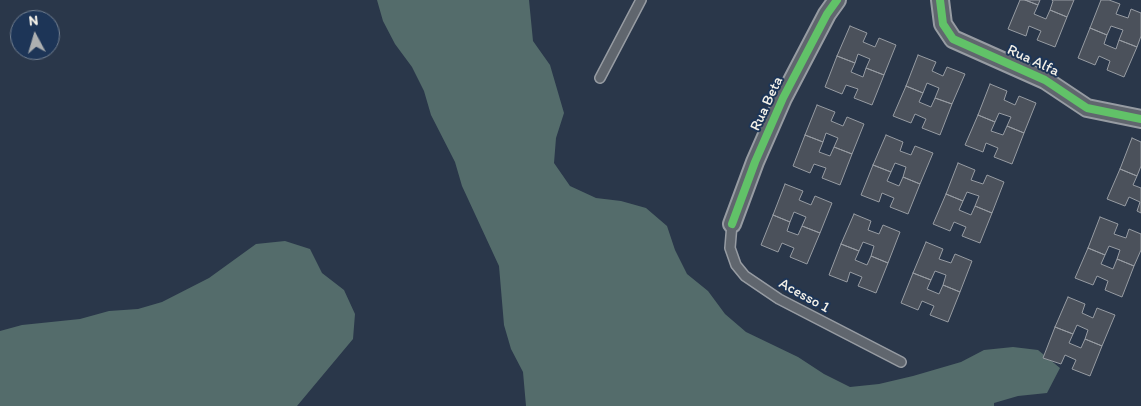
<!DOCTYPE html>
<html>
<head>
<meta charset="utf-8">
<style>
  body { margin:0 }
  #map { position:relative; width:1141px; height:406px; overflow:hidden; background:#2a374a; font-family:Itim,sans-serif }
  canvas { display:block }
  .north { position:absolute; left:10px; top:10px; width:50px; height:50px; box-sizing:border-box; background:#1d3557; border:1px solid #738091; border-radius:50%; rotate:354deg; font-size:14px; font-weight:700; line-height:20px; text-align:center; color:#f4f1e8 }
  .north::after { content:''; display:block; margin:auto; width:18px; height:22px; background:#adb0b1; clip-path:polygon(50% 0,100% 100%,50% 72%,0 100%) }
</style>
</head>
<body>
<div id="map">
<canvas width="1141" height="406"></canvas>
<div class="north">N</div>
</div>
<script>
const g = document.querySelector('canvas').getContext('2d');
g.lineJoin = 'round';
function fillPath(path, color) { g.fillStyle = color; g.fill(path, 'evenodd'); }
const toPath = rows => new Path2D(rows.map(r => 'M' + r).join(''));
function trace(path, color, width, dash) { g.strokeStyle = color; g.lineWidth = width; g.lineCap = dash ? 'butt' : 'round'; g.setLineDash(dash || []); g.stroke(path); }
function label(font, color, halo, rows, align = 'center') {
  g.font = font + ' Itim,sans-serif'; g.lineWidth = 4; g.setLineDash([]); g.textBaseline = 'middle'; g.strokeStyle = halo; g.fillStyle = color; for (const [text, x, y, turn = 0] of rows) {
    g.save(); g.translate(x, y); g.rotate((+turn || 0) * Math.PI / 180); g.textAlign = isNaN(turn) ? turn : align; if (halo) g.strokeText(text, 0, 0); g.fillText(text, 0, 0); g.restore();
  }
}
fillPath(toPath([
  [377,0,529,0,533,41,550,65,564,113,556,138,554,163,570,186,596,198,621,201,646,208,667,226,675,250,687,274,708,291,725,314,746,332,798,357,824,374,850,387,879,384,913,376,961,362,984,350,1013,347,1038,350,1060,368,1047,393,1018,396,994,403,994,406,526,406,523,372,511,349,504,325,499,266,462,186,455,162,431,115,424,91,412,67,395,44,383,21],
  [285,241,310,249,322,273,344,290,355,314,353,339,297,406,0,406,0,331,22,325,80,319,109,311,138,309,162,302,209,278,256,244]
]), '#546c6b');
const building = toPath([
  [1020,0,1025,0,1038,5,1034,14,1046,19,1050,10,1067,17,1055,47,1037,40,1041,31,1029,26,1026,36,1008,29,1020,0],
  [1025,0,1040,0,1038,5,1025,0],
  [1052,0,1074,0,1067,17,1050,10,1053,1,1052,0],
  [1101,0,1109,0,1120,4,1116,14,1128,18,1131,9,1141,13,1141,36,1137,47,1119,40,1123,30,1111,26,1107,35,1090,28,1101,0],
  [850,26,867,33,863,42,875,47,879,38,896,45,884,75,866,68,870,59,858,54,855,63,837,56,850,26],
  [1090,28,1107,35,1104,44,1116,49,1119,40,1137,47,1124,77,1107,70,1110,61,1099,56,1095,65,1078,58,1090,28],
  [918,55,936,62,932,71,943,76,947,67,965,74,952,104,935,98,939,88,927,83,923,93,906,86,918,55],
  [837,56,855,63,851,72,863,77,866,68,884,75,872,105,854,98,858,89,846,85,842,94,825,87,837,56],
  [990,84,1007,91,1004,100,1015,105,1019,96,1036,103,1024,133,1007,126,1011,117,999,113,995,122,978,115,990,84],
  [906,86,923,93,919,102,931,107,935,98,952,104,940,135,922,128,926,119,915,114,911,123,893,116,906,86],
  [817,105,835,112,831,121,843,126,847,117,864,124,852,154,834,147,838,138,826,133,823,142,805,135,817,105],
  [978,115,995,122,991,131,1003,135,1007,126,1024,133,1012,164,994,157,998,148,986,143,983,152,965,145,978,115],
  [805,135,823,142,819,152,830,156,834,147,852,154,840,185,822,178,826,168,814,164,810,173,793,166,805,135],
  [886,135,903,142,900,151,911,155,915,146,933,153,920,184,903,177,906,167,895,163,891,172,873,165,886,135],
  [1132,138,1141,142,1141,166,1137,176,1120,169,1132,138],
  [958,163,975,170,971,180,983,184,987,175,1004,182,992,213,975,206,979,196,967,192,963,201,946,194,958,163],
  [873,165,891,172,887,181,899,186,903,177,920,184,908,214,890,207,894,198,882,193,879,202,861,195,873,165],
  [1120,169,1137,176,1133,185,1141,188,1141,213,1137,211,1140,202,1129,197,1125,206,1107,199,1120,169],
  [785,184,803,191,799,200,811,205,815,196,832,203,820,233,802,226,806,217,794,212,790,222,773,215,785,184],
  [946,194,963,201,959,210,971,215,975,206,992,213,980,243,962,236,966,227,954,222,950,231,933,224,946,194],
  [854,214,871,221,868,230,879,234,883,225,900,232,888,263,871,256,874,246,863,242,859,251,841,244,854,214],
  [773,215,790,222,787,231,798,235,802,226,820,233,807,264,790,257,794,248,782,243,778,252,761,245,773,215],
  [1100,217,1118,224,1114,234,1126,238,1129,229,1141,234,1141,250,1134,266,1117,259,1120,250,1109,246,1105,255,1088,248,1100,217],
  [926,242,943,249,939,259,951,263,955,254,972,261,960,292,943,285,946,275,935,271,931,280,913,273,926,242],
  [841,244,859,251,855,260,867,265,871,256,888,263,876,293,858,286,862,277,850,272,847,282,829,275,841,244],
  [1088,248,1105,255,1101,264,1113,269,1117,259,1134,266,1122,297,1105,290,1108,281,1097,276,1093,285,1075,278,1088,248],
  [913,273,931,280,927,289,939,294,943,285,960,292,948,322,930,315,934,306,922,301,918,310,901,303,913,273],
  [1068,297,1085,304,1082,313,1093,318,1097,308,1115,315,1102,346,1085,339,1088,330,1077,325,1073,334,1055,327,1068,297],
  [1055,327,1073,334,1069,343,1081,348,1085,339,1102,346,1090,376,1072,369,1076,360,1065,355,1061,364,1043,358,1055,327]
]);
fillPath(building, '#4b515b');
trace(building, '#979ca3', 1);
const lane = toPath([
  [600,78,641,0],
  [732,224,730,248,736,265,745,276,779,299,901,362]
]);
const street = toPath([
  [940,0,943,24,953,39,1045,80,1087,108,1141,119],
  [732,224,755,162,783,98,827,14,837,0]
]);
trace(lane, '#979ca3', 12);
trace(street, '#979ca3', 20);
trace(lane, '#60666e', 9);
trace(street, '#60666e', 16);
trace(toPath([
  [940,0,943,24,953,39,1045,80,1087,108,1141,119],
  [732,224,755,162,783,98,827,14,837,0]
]), '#61c268', 8);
label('15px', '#f4f1e8', '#1d3557', [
  ["Rua Alfa",1033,61,25],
  ["Rua Beta",767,104,-65],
  ["Acesso 1",804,296,29]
]);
</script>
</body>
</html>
